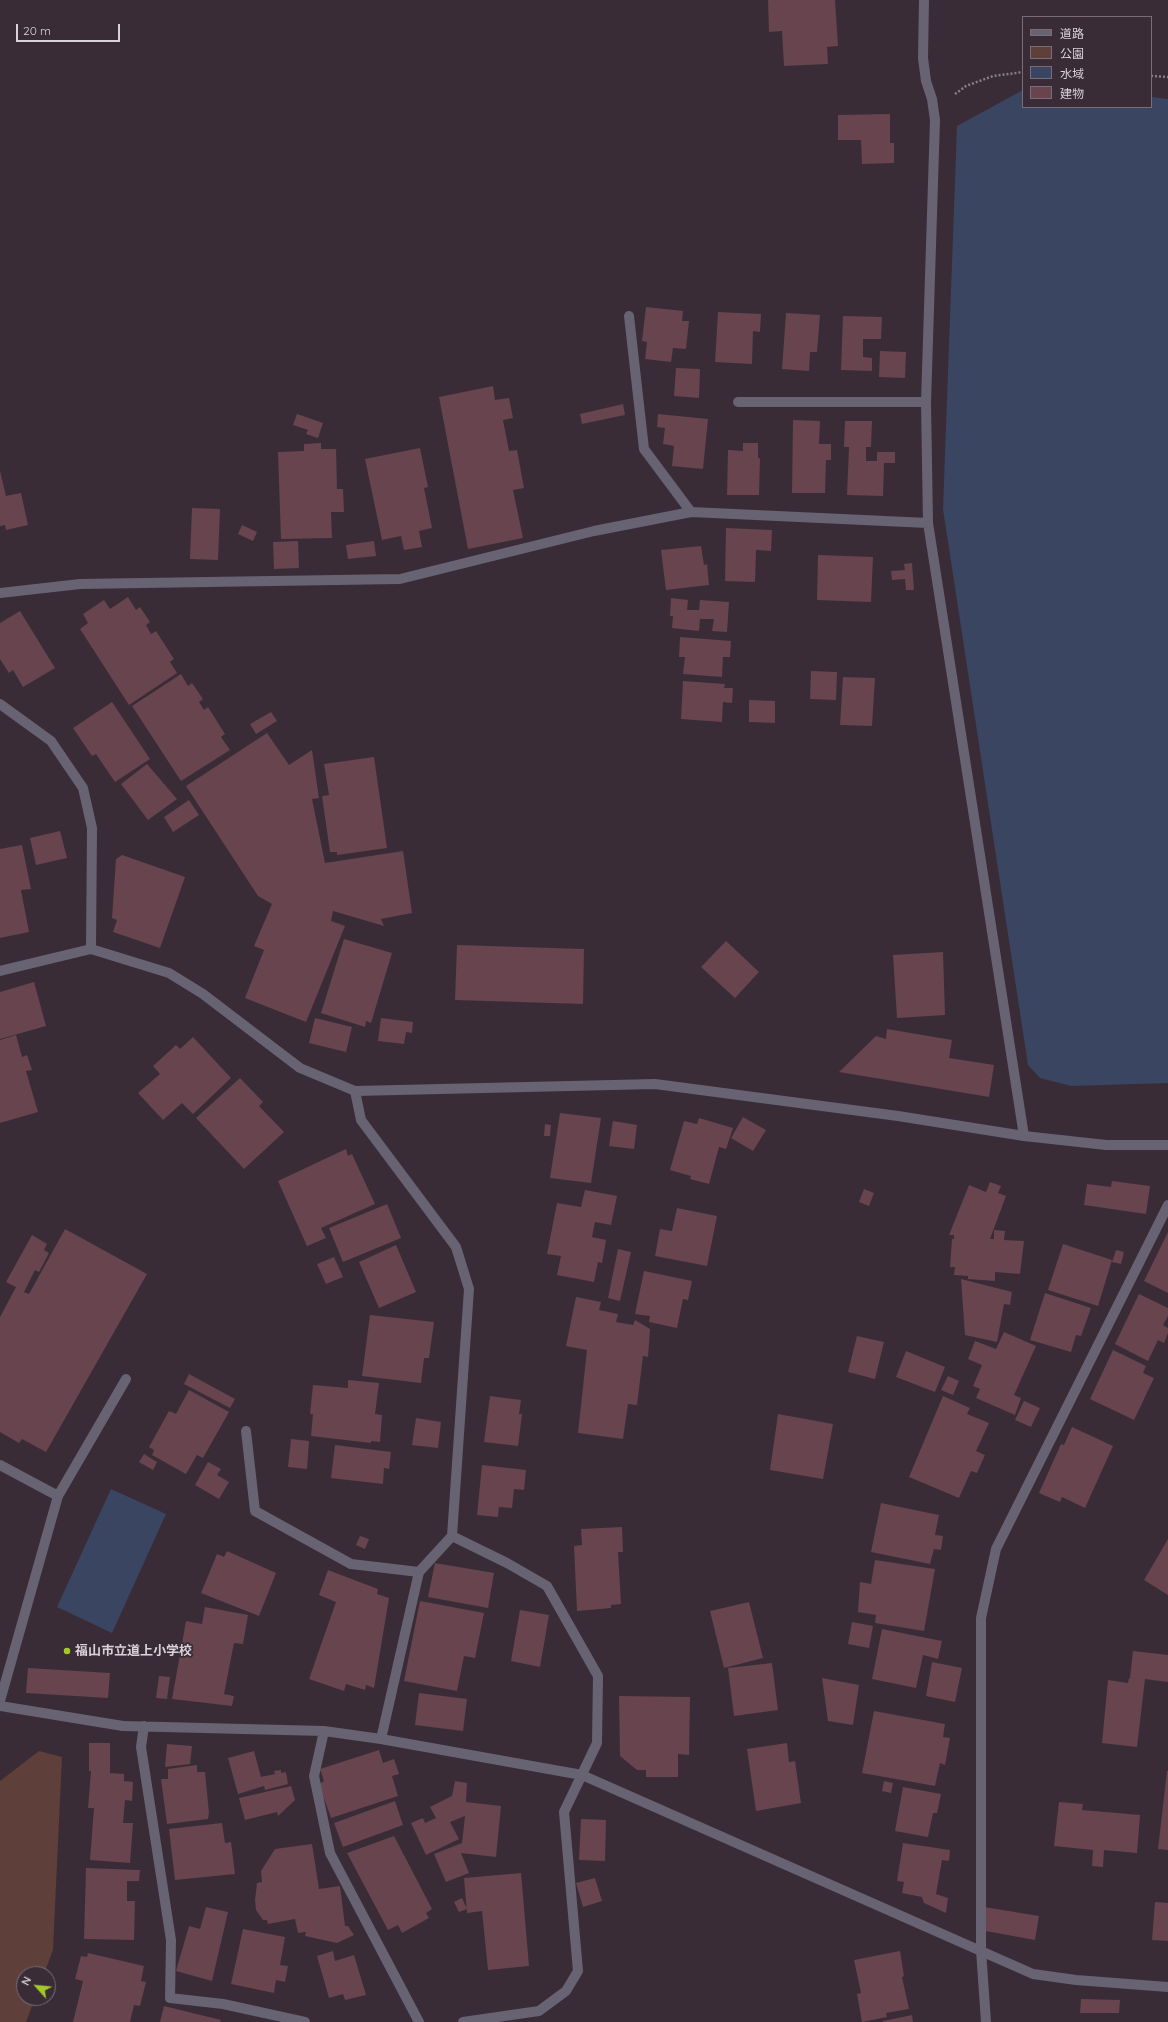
<!DOCTYPE html>
<html>
<head>
<meta charset="utf-8">
<style>
  body { margin:0 }
  #map { position:relative; width:1168px; height:2022px; overflow:hidden; background:#392c37; font-family:Quicksand,"Noto Sans JP",sans-serif }
  canvas { display:block }
  .legend { position:absolute; left:1022px; top:16px; width:130px; height:92px; box-sizing:border-box; background:#392c37; border:1px solid #796e78; margin:0; padding:5px 7px; list-style:none; font-size:12px; color:#dad2d9 }
  .legend li { display:flex; align-items:center; gap:8px; height:20px }
  .legend b { width:20px; border:1px solid #796e78 }
  .north { position:absolute; left:16px; top:1966px; width:40px; height:40px; box-sizing:border-box; background:#392c37; border:1px solid #796e78; border-radius:50%; rotate:297deg; font-size:11px; font-weight:700; line-height:16px; text-align:center; color:#dad2d9 }
  .north::after { content:''; display:block; margin:auto; width:14px; height:18px; background:#a3c927; clip-path:polygon(50% 0,100% 100%,50% 72%,0 100%) }
  .scale { position:absolute; left:16px; top:24px; width:104px; height:18px; box-sizing:border-box; border:2px solid #dad2d9; border-top:0; padding-left:5px; font-size:12px; line-height:14px; white-space:nowrap; color:#dad2d9; -webkit-text-stroke:3px #392c37; paint-order:stroke }
</style>
</head>
<body>
<div id="map">
<canvas width="1168" height="2022"></canvas>
<ul class="legend">
<li><b style="height:5px;background:#676372"></b>道路</li>
<li><b style="height:11px;background:#5e3f3a"></b>公園</li>
<li><b style="height:11px;background:#3a4562"></b>水域</li>
<li><b style="height:11px;background:#67444e"></b>建物</li>
</ul>
<div class="north">N</div>
<div class="scale">20 m</div>
</div>
<script>
const g = document.querySelector('canvas').getContext('2d');
g.lineJoin = 'round';
function fillPath(path, color) { g.fillStyle = color; g.fill(path, 'evenodd'); }
const toPath = rows => new Path2D(rows.map(r => 'M' + r).join(''));
function trace(path, color, width, dash) { g.strokeStyle = color; g.lineWidth = width; g.lineCap = dash ? 'butt' : 'round'; g.setLineDash(dash || []); g.stroke(path); }
function label(font, color, halo, rows, align = 'center') {
  g.font = font + ' Quicksand,"Noto Sans JP",sans-serif'; g.lineWidth = 3.5; g.setLineDash([]); g.textBaseline = 'middle'; g.strokeStyle = halo; g.fillStyle = color; for (const [text, x, y, turn = 0] of rows) {
    g.save(); g.translate(x, y); g.rotate((+turn || 0) * Math.PI / 180); g.textAlign = isNaN(turn) ? turn : align; if (halo) g.strokeText(text, 0, 0); g.fillText(text, 0, 0); g.restore();
  }
}
fillPath(toPath([
  [39,1751,62,1757,53,1950,44,1974,24,1974,24,1998,35,1998,26,2022,0,2022,0,1781]
]), '#5e3f3a');
fillPath(toPath([
  [1023,90,1023,107,1151,107,1151,97,1168,99,1168,1083,1071,1086,1040,1078,1028,1065,943,509,957,126],
  [111,1489,166,1514,112,1633,57,1607]
]), '#3a4562');
fillPath(toPath([
  [768,0,835,0,838,46,827,47,828,64,784,66,782,31,769,32],
  [890,114,890,143,894,143,894,163,862,164,861,140,838,140,838,115],
  [646,307,683,311,682,321,689,321,686,349,673,348,671,362,645,359,647,342,642,341],
  [718,312,761,314,760,332,753,331,752,364,715,362],
  [786,313,820,315,817,352,810,352,809,371,782,369],
  [843,316,882,317,881,339,863,339,863,357,872,358,872,371,841,370],
  [880,351,906,352,905,378,879,377],
  [676,368,700,369,699,398,674,396],
  [493,386,495,400,509,398,513,418,503,420,509,451,517,450,524,488,513,490,523,538,468,549,439,397],
  [623,404,625,415,582,424,580,414],
  [297,414,323,423,318,438,306,434,308,430,293,425],
  [658,414,708,419,703,469,672,466,674,446,663,444,665,428,657,427],
  [793,420,820,421,819,444,831,444,831,460,826,460,825,493,792,493],
  [845,421,872,421,871,447,866,447,866,461,877,461,877,452,895,452,895,463,884,463,883,496,847,495,849,447,844,447],
  [321,443,321,449,336,449,337,489,343,489,344,512,331,512,332,538,281,539,278,452,304,451,304,444],
  [743,443,758,443,758,458,760,458,759,495,727,495,728,450,743,451],
  [420,448,428,487,424,488,432,528,419,531,422,547,404,550,401,536,382,540,365,459],
  [0,471,6,496,21,493,28,525,6,530,5,525,0,526],
  [192,508,220,509,218,560,190,559],
  [242,525,257,532,253,541,238,534],
  [726,528,772,530,771,551,756,550,755,582,725,581],
  [298,541,299,568,274,569,273,542],
  [374,541,376,556,348,559,346,545],
  [701,546,704,565,707,564,709,585,666,590,661,550],
  [818,555,873,557,871,602,817,600],
  [912,563,914,590,906,590,905,579,892,580,891,571,905,570,904,564],
  [128,597,136,610,140,607,150,622,146,625,151,634,156,631,174,659,170,662,177,673,129,705,80,629,88,623,83,614,104,600,110,609],
  [671,598,688,600,687,610,699,610,700,600,729,602,727,632,712,631,714,619,700,619,699,631,672,628,673,616,670,616],
  [20,611,55,668,23,687,13,670,9,673,0,659,0,623],
  [680,637,731,641,730,657,723,657,722,677,683,674,685,657,679,657],
  [811,671,837,672,836,700,810,699],
  [181,674,188,686,192,683,203,699,199,702,204,710,208,707,225,734,221,737,230,750,181,781,132,706],
  [843,677,875,678,872,726,840,725],
  [683,681,725,684,724,688,733,688,732,703,723,702,722,722,681,719],
  [749,700,775,701,775,723,749,722],
  [112,702,150,759,115,782,96,754,92,756,73,728],
  [271,712,277,721,256,734,250,724],
  [267,733,289,765,312,750,319,798,312,799,325,863,403,851,412,913,381,919,384,926,333,911,331,921,345,926,306,1022,245,998,264,950,254,946,272,904,258,896,186,786],
  [374,757,387,848,337,855,337,852,330,852,322,796,329,795,324,764],
  [147,764,177,799,148,820,121,784],
  [189,800,199,815,173,832,164,817],
  [60,831,67,858,36,865,30,838],
  [22,845,31,889,21,890,29,932,0,938,0,849],
  [122,855,185,877,160,948,113,932,117,920,112,918,116,859],
  [344,939,392,953,371,1023,366,1021,365,1027,321,1013],
  [726,941,759,972,735,998,701,967],
  [457,945,584,949,583,1004,455,1000],
  [943,952,945,1015,897,1018,893,955],
  [34,982,46,1026,0,1039,0,992],
  [315,1018,352,1027,346,1052,309,1043],
  [381,1018,413,1022,412,1033,406,1032,404,1044,378,1041],
  [887,1029,952,1040,949,1058,994,1065,989,1097,839,1072,876,1036,886,1039],
  [16,1035,22,1057,27,1055,32,1070,26,1071,38,1112,0,1123,0,1040],
  [193,1037,231,1078,193,1114,182,1103,163,1120,138,1093,160,1074,153,1066,176,1045,180,1049],
  [240,1078,263,1102,259,1106,284,1132,244,1169,196,1118],
  [560,1113,601,1118,591,1183,550,1178],
  [743,1117,766,1130,753,1151,731,1138],
  [699,1118,733,1128,726,1149,719,1147,709,1184,690,1179,691,1176,670,1170,684,1121,697,1124],
  [613,1121,637,1125,634,1149,609,1146],
  [545,1124,551,1125,550,1136,544,1136],
  [346,1149,348,1156,352,1154,375,1204,321,1228,326,1238,307,1246,278,1181],
  [1112,1181,1150,1186,1146,1214,1084,1205,1087,1184,1111,1187],
  [990,1182,1001,1186,998,1193,1006,1196,990,1239,994,1239,994,1230,1005,1231,1004,1240,1024,1241,1020,1274,995,1272,995,1281,968,1279,968,1276,954,1275,955,1267,950,1267,952,1239,954,1239,954,1235,949,1235,969,1185,986,1192],
  [864,1189,874,1193,869,1206,859,1202],
  [585,1190,617,1196,611,1225,595,1222,592,1237,606,1240,602,1263,598,1262,594,1282,557,1275,561,1256,547,1254,557,1203,581,1207],
  [387,1204,401,1238,343,1262,329,1228],
  [677,1208,717,1216,707,1266,655,1256,660,1229,672,1231],
  [65,1229,147,1274,46,1452,22,1439,19,1443,0,1432,0,1317,16,1287,6,1282,32,1235,47,1244,44,1250,49,1253,39,1272,35,1270,24,1292,29,1294],
  [1168,1232,1168,1293,1144,1281],
  [1063,1244,1112,1260,1098,1306,1048,1290],
  [396,1245,416,1292,379,1308,359,1262],
  [618,1249,631,1252,620,1301,608,1298],
  [1116,1250,1124,1252,1121,1264,1112,1262],
  [334,1257,343,1277,326,1284,317,1264],
  [644,1271,692,1281,688,1300,683,1299,677,1328,649,1322,650,1316,635,1314],
  [961,1279,1012,1292,1010,1305,1004,1304,997,1342,965,1335],
  [1045,1293,1091,1308,1081,1336,1076,1335,1071,1352,1030,1340],
  [1139,1294,1168,1308,1168,1316,1163,1325,1168,1328,1168,1333,1164,1343,1158,1340,1148,1361,1115,1344],
  [576,1297,601,1302,599,1310,618,1314,616,1322,633,1325,635,1320,650,1329,648,1357,643,1356,637,1405,628,1404,623,1439,578,1433,587,1350,566,1346],
  [370,1315,434,1322,429,1358,424,1358,421,1383,362,1376],
  [1004,1332,1036,1346,1014,1395,1021,1398,1015,1415,976,1398,980,1389,973,1386,982,1365,968,1359,975,1341,996,1349],
  [857,1336,884,1342,875,1379,848,1372],
  [1113,1350,1146,1366,1143,1373,1154,1378,1134,1420,1090,1399],
  [906,1351,945,1367,935,1392,896,1377],
  [189,1374,235,1399,230,1408,184,1384],
  [948,1376,959,1381,953,1395,941,1390],
  [348,1380,379,1383,375,1414,382,1415,380,1442,371,1441,371,1443,311,1436,313,1414,310,1414,313,1385,348,1388],
  [189,1390,229,1412,203,1458,197,1455,186,1474,152,1455,154,1450,149,1447,169,1411,176,1414],
  [490,1396,521,1400,519,1414,522,1414,518,1446,484,1442],
  [943,1396,970,1408,967,1414,989,1423,976,1451,985,1455,977,1473,971,1471,959,1498,909,1477],
  [1024,1401,1040,1408,1031,1427,1015,1420],
  [778,1414,833,1424,823,1479,770,1470],
  [416,1418,441,1422,438,1448,412,1445],
  [1072,1427,1113,1446,1085,1508,1062,1497,1060,1502,1039,1493,1061,1444,1064,1445],
  [291,1439,309,1441,307,1469,288,1467],
  [335,1445,391,1452,389,1469,384,1468,383,1484,331,1478],
  [144,1454,157,1462,153,1470,139,1462],
  [208,1462,221,1469,217,1475,229,1482,219,1499,195,1485],
  [482,1465,526,1470,524,1490,514,1489,512,1508,499,1507,498,1517,477,1515],
  [881,1503,939,1515,935,1535,943,1536,941,1550,934,1549,930,1564,871,1552],
  [622,1527,623,1552,618,1552,621,1604,611,1605,611,1608,577,1611,574,1546,582,1545,581,1529],
  [360,1536,369,1539,365,1549,356,1545],
  [1168,1539,1168,1595,1144,1580],
  [227,1551,276,1573,259,1616,201,1593,217,1554,224,1557],
  [875,1560,935,1569,924,1631,875,1623,876,1615,858,1612,860,1582,871,1584],
  [435,1563,494,1573,488,1608,428,1597],
  [328,1570,378,1589,377,1594,389,1598,374,1688,366,1685,365,1690,346,1684,344,1691,309,1679,336,1602,319,1595],
  [420,1601,484,1613,475,1658,464,1656,457,1691,404,1681],
  [749,1602,763,1658,724,1668,710,1611],
  [205,1607,248,1615,243,1644,234,1643,224,1694,234,1696,232,1706,172,1699,186,1621,202,1624],
  [520,1610,549,1615,540,1667,511,1661],
  [852,1622,873,1626,869,1648,848,1644],
  [882,1629,942,1641,938,1659,923,1655,916,1688,872,1679],
  [1133,1651,1168,1655,1168,1682,1145,1679,1137,1747,1102,1743,1108,1680,1128,1683,1129,1678,1139,1679,1130,1678],
  [932,1662,962,1668,955,1702,926,1696],
  [772,1663,778,1710,734,1716,728,1668],
  [28,1668,110,1673,108,1698,26,1693],
  [159,1676,170,1677,167,1699,156,1698],
  [822,1678,859,1685,853,1725,828,1721],
  [419,1693,467,1699,463,1731,415,1725],
  [619,1696,690,1697,689,1755,678,1754,678,1777,646,1777,646,1770,637,1770,620,1756],
  [874,1711,945,1724,943,1737,950,1738,945,1765,940,1763,935,1786,862,1773],
  [89,1743,110,1743,110,1773,124,1774,124,1781,133,1782,132,1801,125,1800,123,1823,133,1823,130,1863,90,1860,94,1808,88,1808,91,1771,89,1771],
  [787,1743,789,1762,795,1761,801,1803,756,1811,747,1749],
  [167,1744,192,1746,190,1764,165,1767],
  [379,1750,383,1763,394,1759,399,1774,392,1776,398,1796,331,1818,319,1784,324,1781,320,1769],
  [254,1751,261,1777,275,1774,274,1771,281,1770,281,1773,286,1772,288,1784,265,1790,264,1786,238,1794,228,1758],
  [197,1765,197,1772,205,1772,209,1813,208,1819,167,1824,161,1779,168,1779,168,1769],
  [1167,1771,1168,1771,1168,1850,1158,1849],
  [455,1781,467,1783,466,1802,501,1806,496,1857,461,1853,469,1873,446,1882,434,1854,462,1843,465,1816,450,1822,459,1839,426,1855,411,1823,423,1818,425,1823,436,1818,430,1807,452,1796],
  [884,1781,893,1783,891,1793,882,1791],
  [291,1786,295,1800,278,1816,277,1812,245,1820,239,1798],
  [903,1787,941,1794,937,1813,933,1813,928,1837,895,1831],
  [395,1801,403,1825,343,1847,334,1823],
  [1059,1802,1083,1804,1082,1810,1140,1815,1137,1853,1104,1850,1103,1867,1092,1866,1093,1850,1054,1846],
  [581,1819,606,1820,605,1861,579,1860],
  [222,1823,225,1843,231,1842,235,1874,175,1880,169,1829],
  [394,1836,432,1909,426,1913,429,1918,402,1933,398,1925,388,1930,347,1853],
  [903,1843,950,1850,949,1861,942,1860,936,1894,948,1898,946,1913,924,1903,922,1897,902,1893,904,1882,897,1881],
  [312,1844,319,1889,340,1886,345,1926,348,1926,354,1935,337,1943,305,1936,306,1932,298,1933,295,1919,268,1924,267,1920,263,1920,256,1910,255,1900,257,1883,262,1882,261,1871,275,1849],
  [86,1868,140,1870,139,1881,127,1881,127,1901,135,1901,134,1940,84,1939],
  [521,1873,529,1966,488,1970,482,1911,467,1913,464,1878],
  [595,1878,602,1901,583,1907,576,1883],
  [462,1898,467,1909,459,1912,454,1902],
  [1155,1902,1168,1903,1168,1941,1152,1940],
  [206,1907,228,1912,212,1981,176,1971,189,1926,200,1929],
  [984,1907,1039,1916,1035,1940,980,1930],
  [243,1929,285,1937,280,1965,288,1966,285,1982,276,1980,274,1993,231,1984],
  [333,1951,335,1961,354,1955,366,1995,345,2000,343,1994,329,1998,317,1956],
  [900,1951,904,1976,902,1977,909,2009,886,2013,887,2017,862,2022,857,1994,861,1993,854,1960],
  [88,1953,144,1966,141,1981,146,1982,140,2006,134,2005,130,2022,73,2022,83,1981,75,1979,81,1956,87,1957],
  [1081,1999,1120,2000,1119,2013,1080,2013],
  [164,2006,221,2020,220,2022,160,2022],
  [912,2015,913,2022,883,2022,883,2021]
]), '#67444e');
trace(toPath([
  [1151,76,1168,77],
  [955,94,966,86,993,76,1023,72]
]), '#897f88', 2.5, [2, 2]);
trace(toPath([
  [629,316,644,449,691,512],
  [738,402,926,402],
  [246,1431,255,1511,351,1564,419,1572],
  [0,1465,58,1496],
  [0,1701,58,1496,126,1379],
  [0,1706,123,1726]
]), '#676372', 10);
trace(toPath([
  [924,0,923,58,926,81,932,99,935,120,926,402,928,523,1024,1136],
  [0,593,80,584,400,579,594,531,691,512,928,523],
  [0,704,51,741,83,788,92,828,91,949],
  [0,971,91,949,169,973,203,994,300,1068,355,1091,361,1120,456,1247,469,1289,452,1536,507,1563,547,1586,598,1676,597,1743,564,1812,578,1971,566,1991,539,2011,463,2022],
  [123,1726,324,1731,381,1739,582,1775,1033,1974,1076,1980,1168,1987],
  [144,1726,141,1747,171,1940,170,1998,223,2004,305,2022],
  [324,1731,314,1776,330,1853,419,2022],
  [381,1739,419,1572,452,1536],
  [986,2022,981,1950,981,1618,996,1549,1168,1205]
]), '#676372', 10);
trace(toPath([
  [355,1091,655,1084,898,1116,1024,1136,1106,1145,1168,1145]
]), '#676372', 10);
for (const [x, y, r, color] of [
  [67,1651,4,"#a3c927"]
]) { const dot = new Path2D(); dot.arc(x, y, r, 0, 2 * Math.PI); g.fillStyle = color; g.fill(dot); trace(dot, '#392c37', 1.5); }
label('bold 13px', '#dad2d9', '#392c37', [
  ["福山市立道上小学校",75,1651]
], 'left');
</script>
</body>
</html>
